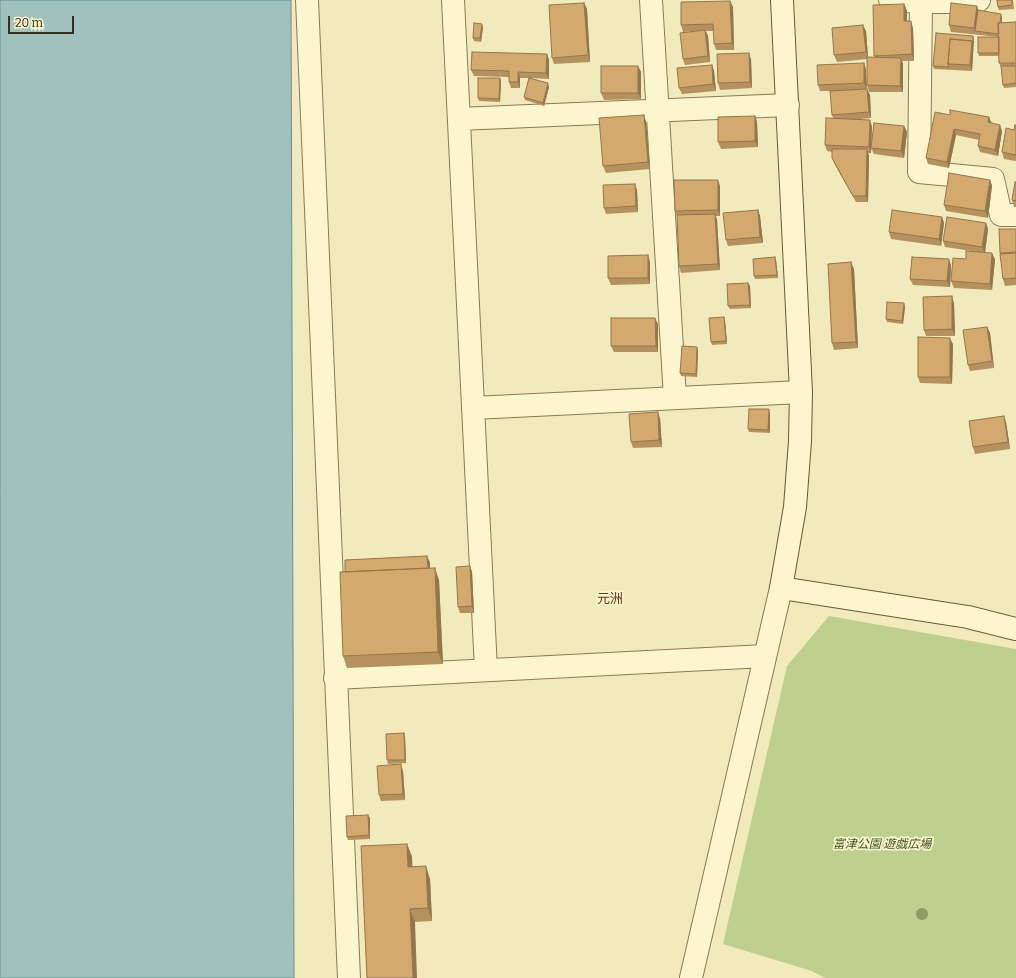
<!DOCTYPE html>
<html>
<head>
<meta charset="utf-8">
<style>
  body { margin:0 }
  #map { position:relative; width:1016px; height:978px; overflow:hidden; background:#f1eabc; font-family:Bitter,serif }
  canvas { display:block }
  .scale { position:absolute; left:8px; top:16px; width:66px; height:18px; box-sizing:border-box; border:2px solid #382d1a; border-top:0; padding-left:5px; font-size:12px; line-height:14px; white-space:nowrap; color:#382d1a; -webkit-text-stroke:3px #f8f3cc; paint-order:stroke }
</style>
</head>
<body>
<div id="map">
<canvas width="1016" height="978"></canvas>
<div class="scale">20 m</div>
</div>
<script>
const g = document.querySelector('canvas').getContext('2d');
g.lineJoin = 'round';
function fillPath(path, color) { g.fillStyle = color; g.fill(path, 'evenodd'); }
const toPath = rows => new Path2D(rows.map(r => 'M' + r).join(''));
function trace(path, color, width, dash) { g.strokeStyle = color; g.lineWidth = width; g.lineCap = dash ? 'butt' : 'round'; g.setLineDash(dash || []); g.stroke(path); }
function label(font, color, halo, rows, align = 'center') {
  g.font = font + ' Bitter,"Noto Sans JP",serif'; g.lineWidth = 3.5; g.setLineDash([]); g.textBaseline = 'middle'; g.strokeStyle = halo; g.fillStyle = color; for (const [text, x, y, turn = 0] of rows) {
    g.save(); g.translate(x, y); g.rotate((+turn || 0) * Math.PI / 180); g.textAlign = isNaN(turn) ? turn : align; if (halo) g.strokeText(text, 0, 0); g.fillText(text, 0, 0); g.restore();
  }
}
fillPath(toPath([
  [829,616,1016,649,1016,978,825,978,812,971,723,944,787,666]
]), '#bdd08f');
const water = toPath([
  [0,0,291,0,294,978,0,978,0,0]
]);
fillPath(water, '#a0c2be');
trace(water, '#67908d', 1);
const street = toPath([
  [307,0,349,978],
  [453,0,486,670],
  [651,0,675,398],
  [890,0,921,2],
  [979,0,977,2,921,2,919,172,993,179,1001,215,1016,215],
  [459,119,788,105],
  [473,408,801,392],
  [335,678,765,656],
  [691,978,781,588]
]);
const secondary = toPath([
  [782,0,801,392,800,441,795,507,781,588,968,617,1016,629]
]);
trace(street, '#8a7a54', 24);
trace(secondary, '#6b5a37', 24);
trace(street, '#fcf6cf', 22);
trace(secondary, '#fcf6cf', 22);
g.fillStyle = '#8f9966';
for (const [x, y] of [
  [922,914]
]) { g.beginPath(); g.arc(x, y, 6, 0, 2 * Math.PI); g.fill(); }
fillPath(toPath([
  [1013,0,1014,9,999,10,998,7],
  [730,1,733,7,734,50,716,50,714,44,714,31,706,31,708,36,710,62,685,65,683,59,693,31,683,32,681,25],
  [584,3,587,9,590,62,554,64,552,58],
  [904,4,907,11,907,21,913,28,914,61,902,61,903,64,903,92,869,92,867,85,867,59,837,62,834,55,866,31,868,57,875,57,874,56],
  [977,6,978,10,1002,17,1002,23,1016,22,1016,87,1004,88,1003,85,1001,66,999,63,999,56,979,56,978,53,999,37,951,32,949,25],
  [483,27,481,42,474,41,473,38],
  [974,39,972,71,934,69,933,66],
  [547,54,549,60,549,79,531,78,549,87,544,106,525,100,524,97,529,78,520,78,520,88,511,88,509,82,509,77,474,76,471,70],
  [751,59,752,88,720,90,718,83],
  [864,63,866,70,866,89,870,95,871,118,860,119,872,126,871,153,868,153,869,156,868,202,856,202,835,165,832,158,832,152,827,151,825,145,833,118,832,115,837,91,820,91,818,85],
  [712,65,714,71,716,91,682,94,679,88],
  [638,66,641,72,641,99,604,100,601,93],
  [500,78,501,82,500,102,479,101,478,98],
  [950,115,989,117,991,123,1002,131,998,156,980,152,978,146,979,140,956,135,949,168,928,164,926,158],
  [755,116,757,122,758,147,721,149,718,142],
  [646,121,650,169,606,173,603,166],
  [1016,125,1016,161,1004,159,1002,152],
  [904,126,907,132,904,158,874,154,871,148],
  [990,180,992,186,988,218,946,211,944,205],
  [1016,182,1016,207,1014,207,1012,200],
  [720,186,720,216,716,216,717,220,720,270,681,273,679,266,677,216,675,211],
  [637,190,638,212,606,214,604,208],
  [758,210,760,216,763,243,728,246,726,240],
  [942,217,944,223,941,246,891,239,889,232],
  [986,223,988,229,985,252,995,259,992,290,954,288,951,281,966,259,978,252,945,247,943,241],
  [1016,229,1016,285,1005,286,1003,279,1000,253],
  [776,260,778,278,755,279,754,276],
  [650,262,650,284,611,285,608,278],
  [951,265,950,287,913,285,910,279],
  [854,269,858,348,834,350,832,343],
  [748,283,750,286,751,308,730,309,728,306],
  [904,303,905,307,903,324,887,322,886,319],
  [954,303,955,336,926,336,924,330],
  [725,320,727,344,712,345,711,342],
  [658,324,658,352,614,352,611,346],
  [987,327,990,333,994,368,970,371,968,365],
  [953,344,952,384,920,383,918,377],
  [698,350,697,377,681,376,680,373],
  [770,413,770,433,749,432,748,429],
  [660,418,662,447,633,448,631,442],
  [1006,422,1010,449,975,454,973,447],
  [427,556,430,563,430,568,439,580,443,664,347,668,343,656,345,572],
  [470,566,472,572,474,613,460,613,458,607],
  [405,736,406,763,388,764,387,760],
  [403,771,405,800,381,801,379,795],
  [370,818,370,839,348,840,347,837],
  [407,844,412,857,412,867,430,879,432,921,415,922,367,978]
]), '#b5915f');
fillPath(toPath([
  [730,1,733,7,734,50,732,43],
  [584,3,587,9,590,62,588,55],
  [904,4,907,11,907,28,904,21],
  [977,6,979,13,975,31,974,28],
  [1001,14,1002,17,1001,37,1000,34],
  [911,21,913,28,914,61,912,54],
  [482,24,483,27,481,42,480,38],
  [863,25,866,31,868,58,866,52],
  [705,30,708,36,710,62,708,56],
  [973,36,974,39,972,71,970,65,972,41],
  [749,53,751,59,752,88,750,82],
  [547,54,549,60,549,79,546,73],
  [901,58,903,64,903,92,900,86],
  [864,63,866,70,867,90,864,83],
  [712,65,714,71,716,91,713,84],
  [638,66,641,72,641,99,638,93],
  [518,72,520,78,520,88,518,82],
  [500,78,501,82,500,102,499,99],
  [548,83,549,87,544,106,543,103],
  [867,89,870,95,871,118,869,112],
  [644,115,646,121,650,169,648,162],
  [755,116,757,122,758,147,755,141],
  [989,117,992,124,988,122],
  [870,120,872,126,871,153,869,147],
  [1000,125,1002,131,998,156,995,150],
  [904,126,907,132,904,158,901,151],
  [954,129,956,135,949,168,947,162],
  [867,149,869,156,868,202,866,196],
  [718,180,720,186,720,216,718,210],
  [990,180,992,186,988,218,985,211],
  [635,184,637,190,638,212,636,206],
  [758,210,760,216,763,243,760,237],
  [715,214,717,220,720,270,718,264],
  [942,217,944,223,941,246,939,239],
  [986,223,988,229,985,253,982,247],
  [992,253,995,259,992,290,990,284],
  [648,255,650,262,650,284,648,278],
  [775,257,776,260,778,278,777,275],
  [949,259,951,265,950,287,947,281],
  [851,262,854,269,858,348,856,342],
  [748,283,750,286,751,308,750,305],
  [952,296,954,303,955,336,952,329],
  [904,303,905,307,903,324,902,321],
  [724,317,725,320,727,344,726,341],
  [655,318,658,324,658,352,656,346],
  [987,327,990,333,994,368,992,361],
  [950,338,953,344,952,384,950,377],
  [697,347,698,350,697,377,696,374],
  [769,409,770,413,770,433,768,430],
  [658,412,660,418,662,447,659,440],
  [1004,416,1006,422,1010,449,1008,442],
  [427,556,430,563,430,578,428,571],
  [470,566,472,572,474,613,472,606],
  [435,568,439,580,443,664,438,652],
  [404,733,405,736,406,763,405,760],
  [401,764,403,771,405,800,403,794],
  [368,815,370,818,370,839,369,835],
  [407,844,412,857,413,880,408,867],
  [426,866,430,879,432,921,428,908],
  [410,909,415,922,417,978,413,978]
]), '#94764d');
const building = toPath([
  [997,0,1012,0,1012,5,998,7,997,0],
  [730,1,732,43,714,44,713,24,681,25,681,2,730,1],
  [584,3,588,55,552,58,549,5,584,3],
  [951,3,977,6,974,28,949,25,951,3],
  [904,4,904,21,911,21,912,54,874,56,873,5,904,4],
  [978,10,1001,14,1000,23,998,23,999,34,975,31,978,10],
  [1016,22,1016,63,999,63,998,23,1016,22],
  [474,23,482,24,480,38,473,38,474,23],
  [863,25,866,52,834,55,832,28,863,25],
  [705,30,708,56,683,59,680,33,705,30],
  [936,33,973,36,973,43,972,41,950,39,948,64,949,67,933,66,936,33],
  [978,37,999,37,999,53,978,53,978,37],
  [950,39,972,41,970,65,948,64,950,39],
  [472,52,547,54,546,73,518,72,518,82,509,82,509,71,471,70,472,52],
  [749,53,750,82,718,83,717,54,749,53],
  [867,57,901,58,900,86,867,85,867,57],
  [864,63,864,83,818,85,817,65,864,63],
  [712,65,713,84,679,88,677,68,712,65],
  [601,66,638,66,638,93,601,93,601,66],
  [1001,66,1016,66,1016,83,1003,85,1001,66],
  [478,78,500,78,499,99,478,98,478,78],
  [529,78,548,83,543,103,524,97,529,78],
  [867,89,869,112,832,115,830,91,867,89],
  [950,110,989,117,988,122,1000,125,995,150,978,146,980,134,954,129,947,162,926,158,935,112,950,115,950,110],
  [644,115,648,162,603,166,599,118,644,115],
  [755,116,755,141,718,142,718,117,755,116],
  [826,118,870,120,869,147,825,145,826,118],
  [874,123,904,126,901,151,871,148,874,123],
  [1015,125,1016,125,1016,155,1002,152,1006,128,1014,130,1015,125],
  [832,149,867,149,866,196,853,196,832,158,832,149],
  [949,173,990,180,985,211,944,205,949,173],
  [674,180,718,180,718,210,675,211,674,180],
  [1015,182,1016,182,1016,201,1012,200,1015,182],
  [635,184,636,206,604,208,603,185,635,184],
  [758,210,760,237,726,240,723,213,758,210],
  [892,210,942,217,939,239,889,232,892,210],
  [715,214,718,264,679,266,677,215,715,214],
  [947,217,986,223,982,247,943,241,947,217],
  [999,229,1016,229,1016,252,1000,253,999,229],
  [966,251,992,253,990,284,951,281,953,258,966,259,966,251],
  [1016,253,1016,278,1003,279,1000,254,1016,253],
  [648,255,648,278,608,278,608,256,648,255],
  [775,257,777,275,754,276,753,259,775,257],
  [912,257,949,259,947,281,910,279,912,257],
  [851,262,856,342,832,343,828,264,851,262],
  [748,283,750,305,728,306,727,284,748,283],
  [952,296,952,329,924,330,923,297,952,296],
  [887,302,904,303,902,321,886,319,887,302],
  [724,317,726,341,711,342,709,318,724,317],
  [611,318,655,318,656,346,611,346,611,318],
  [987,327,992,361,968,365,963,330,987,327],
  [918,337,950,338,950,377,918,377,918,337],
  [682,346,697,347,696,374,680,373,682,346],
  [749,409,769,409,768,430,748,429,749,409],
  [658,412,659,440,631,442,629,414,658,412],
  [1004,416,1008,442,973,447,969,421,1004,416],
  [427,556,428,568,345,572,345,560,427,556],
  [470,566,472,606,458,607,456,567,470,566],
  [435,568,438,652,343,656,340,572,435,568],
  [404,733,405,760,387,760,386,734,404,733],
  [401,764,403,794,379,795,377,766,401,764],
  [368,815,369,835,347,837,346,816,368,815],
  [407,844,408,867,426,866,428,908,410,909,413,978,367,978,361,846,407,844]
]);
fillPath(building, '#d3a96e');
trace(building, '#94764d', 1);
label('italic 12px', '#3f561f', '#f8f3cc', [
  ["富津公園 遊戯広場",882,845]
]);
label('13px', '#683516', '#f8f3cc', [
  ["元洲",610,599]
]);
</script>
</body>
</html>
